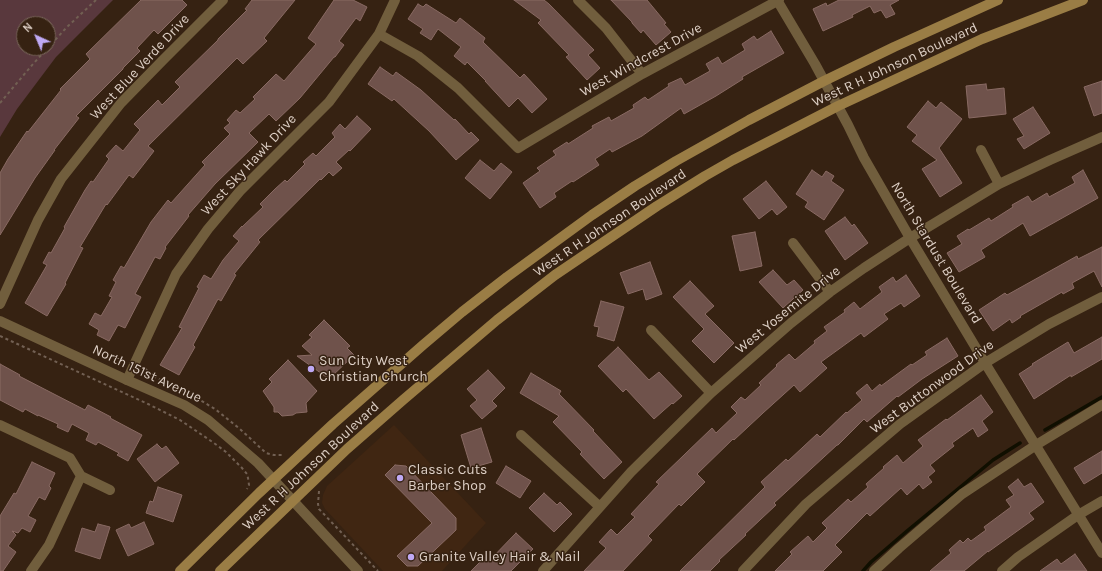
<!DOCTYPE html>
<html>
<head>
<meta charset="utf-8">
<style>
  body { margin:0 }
  #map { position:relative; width:1102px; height:571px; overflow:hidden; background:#362212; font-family:Karla,sans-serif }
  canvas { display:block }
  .north { position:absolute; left:16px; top:16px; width:40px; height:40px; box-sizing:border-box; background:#362212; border:1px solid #79675a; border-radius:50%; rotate:316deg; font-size:11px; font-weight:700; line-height:16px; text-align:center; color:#ddcfc5 }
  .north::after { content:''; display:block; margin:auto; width:14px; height:18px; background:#bfa9f4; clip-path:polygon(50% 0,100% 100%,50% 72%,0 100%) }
</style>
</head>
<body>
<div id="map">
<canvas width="1102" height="571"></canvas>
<div class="north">N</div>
</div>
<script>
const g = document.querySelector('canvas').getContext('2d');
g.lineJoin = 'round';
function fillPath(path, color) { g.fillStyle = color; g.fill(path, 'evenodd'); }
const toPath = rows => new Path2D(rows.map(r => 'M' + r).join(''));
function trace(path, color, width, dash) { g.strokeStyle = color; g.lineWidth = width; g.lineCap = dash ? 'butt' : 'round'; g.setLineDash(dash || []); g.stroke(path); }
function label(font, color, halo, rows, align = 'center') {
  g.font = font + ' Karla,sans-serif'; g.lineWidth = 3; g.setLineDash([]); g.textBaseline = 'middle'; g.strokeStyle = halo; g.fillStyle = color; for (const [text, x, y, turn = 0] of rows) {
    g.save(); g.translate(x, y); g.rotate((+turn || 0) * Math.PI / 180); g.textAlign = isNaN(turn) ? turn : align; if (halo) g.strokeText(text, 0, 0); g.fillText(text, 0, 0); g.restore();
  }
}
fillPath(toPath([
  [394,425,486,523,442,571,383,571,325,509,322,503,323,495,327,486]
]), '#402612');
fillPath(toPath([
  [0,0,113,0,56,57,17,109,0,137],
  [24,24,48,24,48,48,24,48]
]), '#59383d');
trace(toPath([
  [1045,430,1102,397],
  [863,571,871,562,907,531,981,470,993,460,1020,443]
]), '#100f00', 3.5);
const building = toPath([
  [141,0,182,0,187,5,158,34,154,30,137,48,140,51,123,68,123,69,76,116,79,118,54,150,55,150,35,178,0,235,0,173,8,159,27,131,28,132,61,90,60,89,90,59,86,54,141,0],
  [252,0,295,0,264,38,267,41,243,64,237,58,148,146,154,151,133,178,129,175,107,205,106,204,80,247,83,248,65,283,66,284,47,316,25,303,47,265,43,263,49,252,51,253,65,228,64,227,85,190,91,181,93,182,109,159,106,156,116,145,123,151,140,130,134,124,158,100,162,105,180,87,175,82,218,40,218,39,247,10,245,9,252,0],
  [334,0,353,0,367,7,360,21,356,18,339,41,344,45,335,57,334,57,300,98,276,121,269,114,249,133,258,142,215,184,188,215,189,216,165,247,166,248,160,259,155,257,135,294,141,297,125,328,118,325,109,341,97,335,99,330,89,324,95,313,101,316,112,297,109,296,116,282,113,280,121,266,124,268,151,222,168,200,171,203,205,165,202,162,230,134,224,128,230,123,227,120,236,110,240,113,255,99,253,97,276,74,284,81,316,44,308,38,334,0],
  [514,0,544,0,549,4,594,50,588,55,600,68,587,80,566,57,569,55,538,23,541,20,514,0],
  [611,0,647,0,666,23,664,24,671,32,656,45,643,30,641,33,632,23,632,22,611,0],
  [839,0,899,0,890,5,895,14,886,18,881,10,874,13,870,6,852,15,853,17,823,31,813,9,826,3,827,6,839,0],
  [418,4,423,7,426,4,456,23,460,18,485,38,483,42,520,78,524,74,547,99,532,113,518,98,509,107,485,81,486,81,467,62,465,65,454,56,461,47,438,29,431,40,420,33,423,29,408,19,418,4],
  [771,31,784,53,742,77,743,79,716,96,684,114,681,108,642,136,612,152,610,149,595,159,599,165,573,182,572,181,554,193,556,197,540,208,523,183,540,171,537,168,556,155,553,151,567,142,568,144,593,128,592,126,609,117,611,121,634,108,633,105,645,97,648,100,669,86,668,84,681,78,685,85,710,71,706,64,718,57,722,64,745,50,742,44,754,36,757,40,771,31],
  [380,67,393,76,396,72,421,90,454,120,455,119,469,134,471,132,479,140,456,160,429,131,394,99,392,101,368,84,380,67],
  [1102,81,1102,113,1094,116,1084,87,1102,81],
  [986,84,987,90,1004,88,1006,114,969,118,966,86,986,84],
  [928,101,936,108,941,102,962,119,939,148,962,183,940,197,922,169,937,160,912,141,917,135,907,127,928,101],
  [1033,107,1050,133,1024,149,1017,139,1024,136,1013,119,1033,107],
  [357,116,371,129,350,151,349,150,336,162,342,168,333,176,329,172,321,180,320,179,258,240,260,242,234,274,236,275,221,301,218,299,193,345,195,347,179,375,160,365,182,328,179,327,199,288,197,287,204,275,211,279,223,260,239,241,233,236,242,226,242,227,263,207,260,204,275,189,285,180,287,182,305,164,303,162,313,153,316,156,335,137,332,133,340,124,345,129,357,116],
  [480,160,494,171,501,163,512,172,490,199,465,178,480,160],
  [812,170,822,177,826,171,834,176,831,181,844,190,824,220,805,207,808,202,796,194,812,170],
  [1083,170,1098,198,1030,236,1023,223,981,250,985,257,959,272,947,253,962,244,957,236,968,229,969,230,989,218,991,221,1013,207,1012,205,1028,196,1032,202,1047,193,1049,197,1075,183,1072,177,1083,170],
  [766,181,787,207,777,215,772,209,759,219,743,199,766,181],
  [845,217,852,226,854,224,868,243,845,260,825,231,845,217],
  [755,232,762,266,740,271,732,236,755,232],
  [1102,247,1102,287,1094,271,1072,283,1074,288,1063,294,1062,292,1020,316,1021,317,1012,323,1010,319,993,331,979,310,1005,293,1007,295,1077,256,1078,259,1102,247],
  [650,262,662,294,646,300,643,289,628,294,620,273,650,262],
  [773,270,787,285,794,280,803,290,783,308,759,282,773,270],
  [906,275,920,296,904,307,901,303,884,314,888,319,864,337,861,333,821,362,827,368,800,392,794,385,763,413,734,440,733,439,697,474,705,482,681,506,679,504,648,536,652,540,623,571,584,571,606,548,599,542,611,529,617,535,635,517,631,514,659,484,656,482,712,428,716,433,737,413,731,407,741,397,745,400,761,385,759,383,777,366,776,365,789,354,795,360,815,343,814,341,827,331,824,327,845,312,844,310,854,302,860,309,882,292,879,287,893,277,896,282,906,275],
  [690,281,714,306,705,314,734,343,714,363,692,341,704,329,673,297,690,281],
  [601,301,624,307,614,341,597,336,599,327,594,326,601,301],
  [324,320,350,346,347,348,354,355,329,379,297,356,312,355,302,346,312,337,309,335,324,320],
  [1102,337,1102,359,1071,377,1071,375,1034,399,1019,374,1033,365,1032,364,1068,342,1074,353,1102,337],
  [947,338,958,356,922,379,898,397,897,396,867,422,864,419,838,445,837,445,774,503,776,505,745,534,746,535,719,560,720,561,710,571,680,571,765,487,761,482,786,459,788,461,817,434,820,437,846,412,847,413,862,400,856,393,867,384,872,391,880,384,881,386,911,364,912,365,927,355,925,352,947,338],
  [618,347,649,380,659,372,682,396,673,404,672,403,654,419,626,389,623,392,598,366,618,347],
  [288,360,317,391,306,403,307,412,296,413,293,415,282,416,278,412,274,412,274,407,263,391,272,382,269,379,288,360],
  [0,364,20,375,19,376,50,392,85,410,88,405,111,417,110,418,142,435,128,461,117,455,119,453,98,442,96,445,86,440,89,433,72,424,68,432,57,427,58,424,38,415,38,416,25,409,23,412,0,400,0,364],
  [488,370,505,388,492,401,497,406,482,419,470,406,477,400,467,389,488,370],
  [531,373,561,391,559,394,594,430,593,431,622,462,604,479,580,454,582,452,553,422,559,416,520,393,531,373],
  [981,395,993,412,982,421,988,430,978,437,973,428,952,443,954,446,930,465,935,471,928,477,932,482,923,489,919,484,907,495,901,488,870,516,867,513,835,545,842,552,823,571,775,571,792,554,790,552,808,536,813,542,827,528,822,523,848,499,851,502,868,487,866,484,884,468,883,467,897,455,903,463,923,446,918,440,946,419,947,420,981,395],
  [481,428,492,462,471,468,461,435,481,428],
  [157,444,162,449,166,446,179,463,155,482,137,459,157,444],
  [1102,451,1102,473,1084,484,1074,468,1102,451],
  [32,462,55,473,49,486,51,488,45,500,39,497,28,516,36,520,30,532,22,528,18,533,12,531,16,535,8,546,16,552,3,571,0,571,0,516,14,493,16,494,32,462],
  [395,465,406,466,456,518,456,530,418,566,407,566,397,556,432,523,385,475,395,465],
  [506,466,531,481,520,498,496,483,506,466],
  [1018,479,1024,487,1031,483,1044,502,1029,513,1034,519,988,552,988,551,964,571,930,571,951,553,949,550,960,540,963,543,968,538,971,541,986,530,984,527,1011,507,1006,500,1014,495,1008,487,1018,479],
  [158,487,182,495,173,522,146,513,150,501,153,502,158,487],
  [544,493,557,505,560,502,572,514,554,532,529,508,544,493],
  [144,522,154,544,128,556,116,530,129,524,131,528,144,522],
  [98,524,110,527,100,559,75,551,82,528,95,532,98,524],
  [516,533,533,549,511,571,471,571,485,557,489,561,516,533],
  [1075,554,1087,571,1040,571,1057,559,1061,564,1075,554]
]);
fillPath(building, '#6f524b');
trace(building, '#896a63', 1);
trace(toPath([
  [0,103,33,64,67,27,96,0],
  [0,336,148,404,180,420,214,443,226,452,242,468,247,474,248,478,249,485,247,489],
  [145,368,151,375,190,394,215,409,240,429,266,453,274,455,284,455],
  [319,491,318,504,319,509,378,571]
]), '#726053', 2, [3, 3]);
trace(toPath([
  [578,0,606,28,642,74],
  [777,0,815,64,848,125,864,158,910,238,985,363,1102,553],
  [379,34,418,56,458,88,518,148,642,74,779,0],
  [981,150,999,184],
  [793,243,830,292],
  [0,304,38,220,61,179,121,103,163,60,223,0],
  [651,330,711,393],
  [127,380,176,274,208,229,240,191,329,102,379,34,395,0],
  [0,425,70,458,81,476,110,490],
  [521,435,600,507],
  [31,571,49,545,81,476],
  [543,571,631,472,711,393,791,323,830,292,864,268,910,238,999,184,1050,160,1102,137],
  [743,571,806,504,900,424,985,363,1049,324,1102,297],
  [874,571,899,548,962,494,1036,445,1102,405],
  [1002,571,1018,557,1078,515,1102,501]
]), '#715e3d', 10);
trace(toPath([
  [0,321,127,380,184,405,208,420,258,463,358,571]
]), '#715e3d', 10);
trace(toPath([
  [180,571,259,493,333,424,423,345,462,312,507,277,592,215,635,186,676,161,749,120,824,81,894,47,998,0],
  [220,571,347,449,403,400,497,320,555,275,657,206,705,176,733,160,838,106,982,39,1083,0]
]), '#9a7d45', 10);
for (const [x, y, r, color] of [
  [311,369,4,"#bfa9f4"],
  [400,478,4,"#bfa9f4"],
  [411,557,4,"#bfa9f4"]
]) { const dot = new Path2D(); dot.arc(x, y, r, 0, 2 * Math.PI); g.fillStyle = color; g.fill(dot); trace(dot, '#362212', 1.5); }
label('14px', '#ddcfc5', '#362212', [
  ["West Windcrest Drive",641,60,-29],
  ["West R H Johnson Boulevard",895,65,-25],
  ["West Blue Verde Drive",140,67,-47],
  ["West Sky Hawk Drive",249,165,-47],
  ["West R H Johnson Boulevard",610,223,-34],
  ["North Stardust Boulevard",936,253,59],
  ["West Yosemite Drive",788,310,-39],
  ["North 151st Avenue",147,374,25],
  ["West Buttonwood Drive",932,387,-36],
  ["West R H Johnson Boulevard",311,466,-43]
]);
label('14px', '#ddcfc5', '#362212', [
  ["Sun City West",319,361],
  ["Christian Church",319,377],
  ["Classic Cuts",408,470],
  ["Barber Shop",408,486],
  ["Granite Valley Hair & Nail",419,557]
], 'left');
</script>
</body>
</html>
